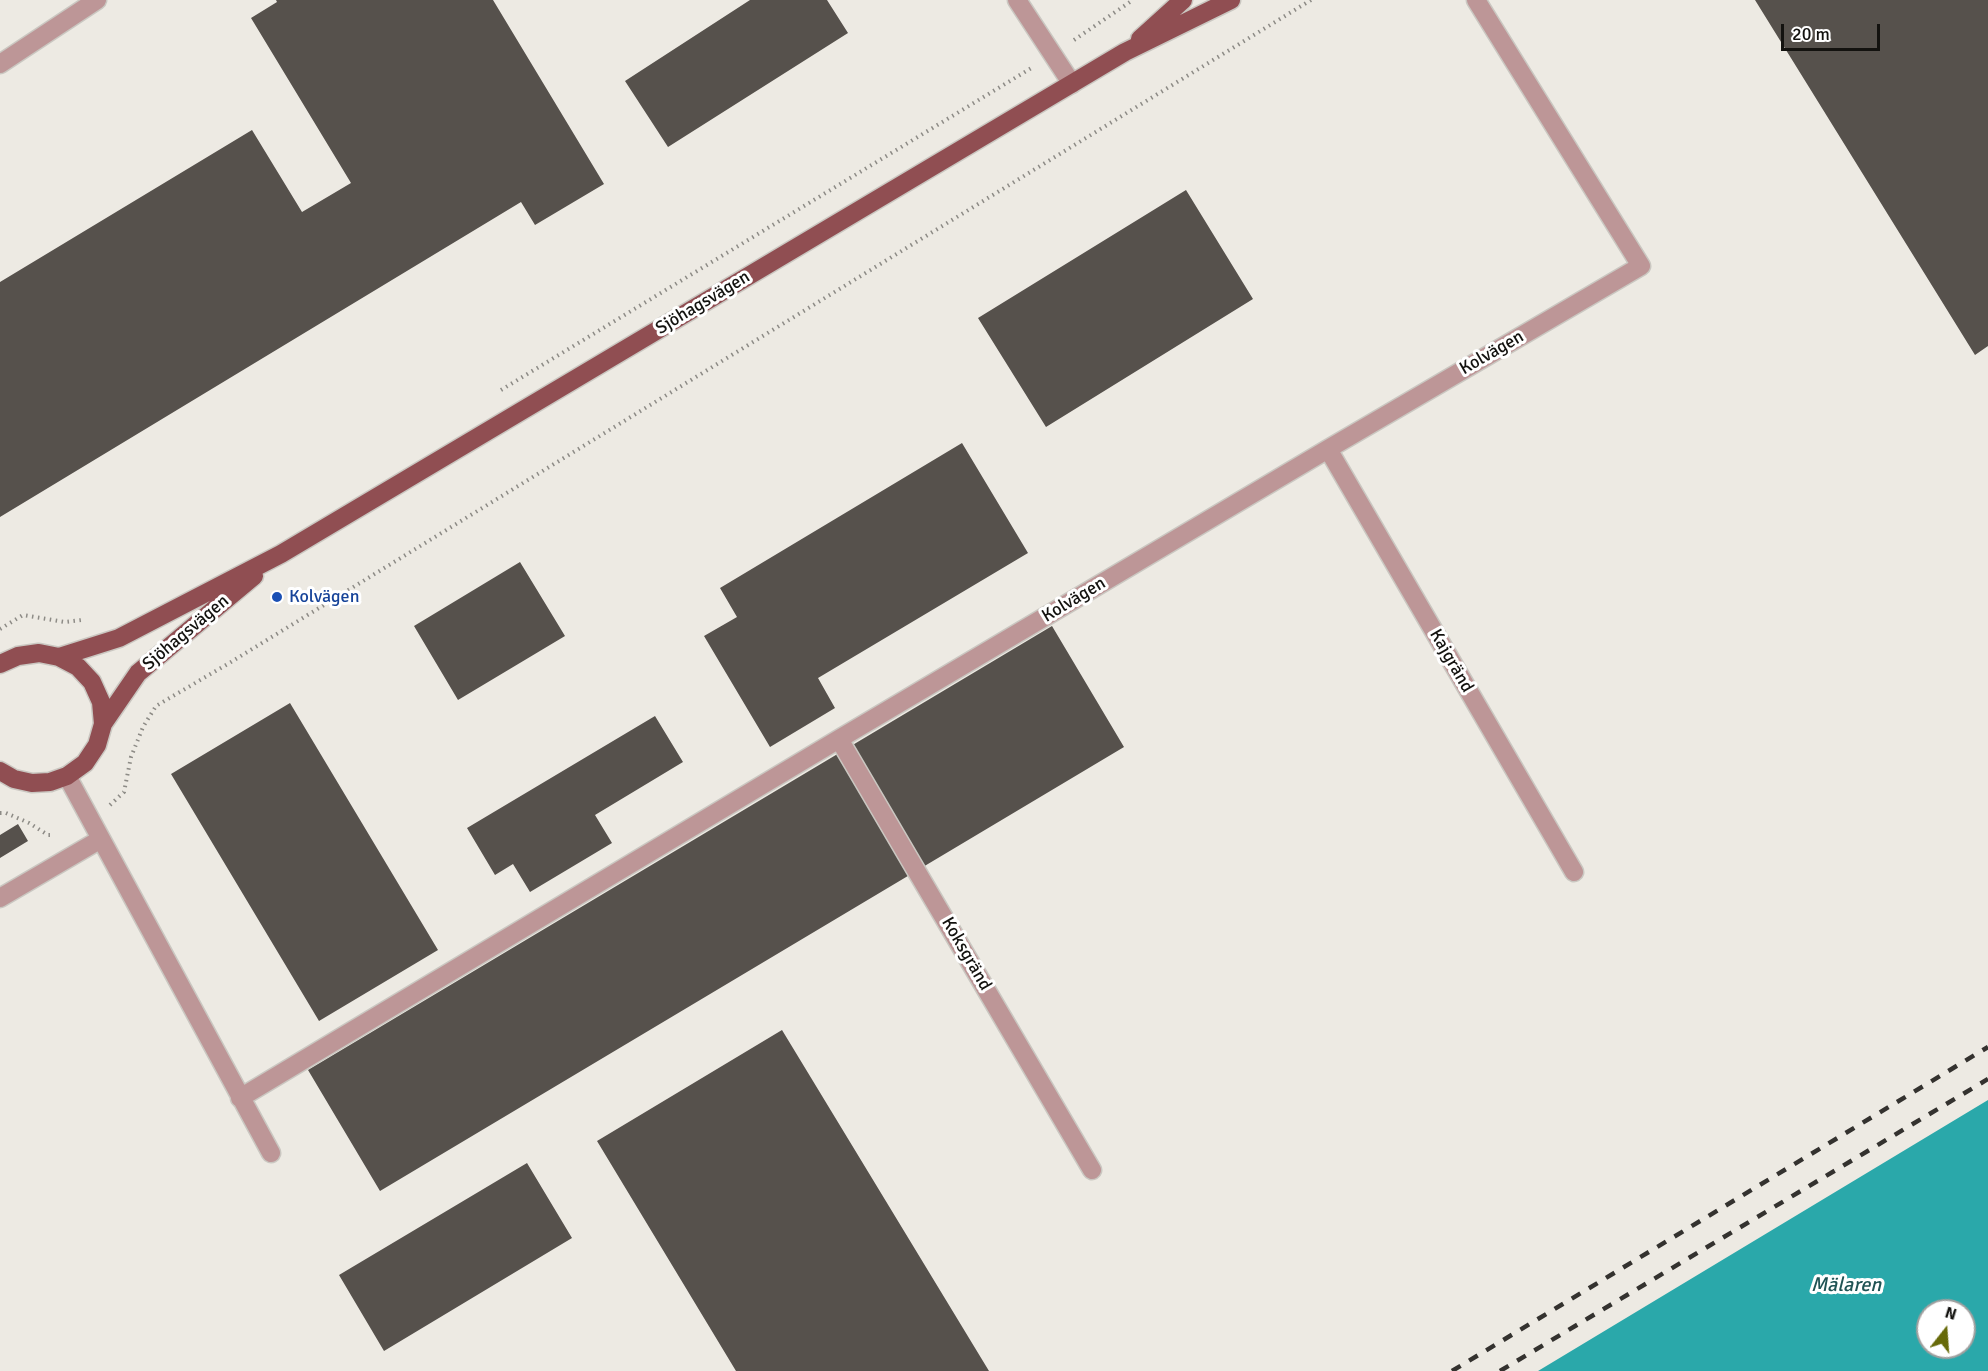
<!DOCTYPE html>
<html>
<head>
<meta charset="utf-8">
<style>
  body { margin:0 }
  #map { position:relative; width:1988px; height:1371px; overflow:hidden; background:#edeae3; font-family:Signika,sans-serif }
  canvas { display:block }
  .north { position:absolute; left:1916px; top:1299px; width:60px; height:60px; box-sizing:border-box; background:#fff; border:2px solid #a1a09f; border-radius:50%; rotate:17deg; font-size:16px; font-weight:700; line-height:24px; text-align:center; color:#13120f }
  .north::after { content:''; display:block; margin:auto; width:21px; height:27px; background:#676a09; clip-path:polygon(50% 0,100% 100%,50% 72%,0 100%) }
  .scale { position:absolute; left:1781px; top:24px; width:99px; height:27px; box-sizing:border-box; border:3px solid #13120f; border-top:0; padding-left:8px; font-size:18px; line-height:21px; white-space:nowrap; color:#13120f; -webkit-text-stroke:4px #fff; paint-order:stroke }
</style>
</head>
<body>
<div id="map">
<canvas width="1988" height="1371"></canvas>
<div class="north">N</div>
<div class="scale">20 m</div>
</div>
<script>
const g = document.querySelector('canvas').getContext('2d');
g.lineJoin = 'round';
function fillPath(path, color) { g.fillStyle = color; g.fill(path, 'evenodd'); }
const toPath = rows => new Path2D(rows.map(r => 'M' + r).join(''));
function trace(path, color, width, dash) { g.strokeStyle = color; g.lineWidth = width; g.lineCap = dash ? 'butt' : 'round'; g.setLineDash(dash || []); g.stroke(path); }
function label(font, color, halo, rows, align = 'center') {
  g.font = font + ' Signika,sans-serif'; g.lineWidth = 6; g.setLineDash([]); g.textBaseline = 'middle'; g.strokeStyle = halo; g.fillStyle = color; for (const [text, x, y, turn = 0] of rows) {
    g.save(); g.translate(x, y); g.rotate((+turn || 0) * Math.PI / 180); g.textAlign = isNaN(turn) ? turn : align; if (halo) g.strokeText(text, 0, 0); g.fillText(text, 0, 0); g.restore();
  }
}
fillPath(toPath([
  [1988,1100,1988,1371,1538,1371],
  [1928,1311,1964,1311,1964,1347,1928,1347]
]), '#2aa8aa');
fillPath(toPath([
  [276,0,493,0,604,184,535,225,521,202,0,517,0,282,252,130,302,212,351,183,251,18,277,2],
  [750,0,827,0,848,33,668,147,625,81],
  [1755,0,1988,0,1988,346,1975,355],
  [1186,190,1253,299,1046,427,978,318],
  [962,443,1028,553,818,678,835,708,770,747,704,636,737,617,720,588],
  [520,562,565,636,458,700,414,626],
  [1052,626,1124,747,380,1191,308,1070],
  [290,703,438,950,319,1021,171,774],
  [655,716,683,762,595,815,612,843,530,892,513,864,495,875,467,828],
  [18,824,28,841,0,858,0,835],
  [782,1030,989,1371,736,1371,597,1141],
  [527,1163,572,1238,384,1351,339,1275]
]), '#56514c');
const minor = toPath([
  [1017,0,1072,84],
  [0,64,97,0],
  [1328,449,1574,872],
  [839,739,1092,1170],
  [67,776,271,1153],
  [0,898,101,839],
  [240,1098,839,739,1328,449,1641,266,1476,0]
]);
const major = toPath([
  [1140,39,1183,0],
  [59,657,119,638,281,554,1125,52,1231,0],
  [0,664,18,656,39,653,59,657,78,667,92,682,101,702,103,724],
  [0,771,14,779,32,783,50,782,67,776,85,763,97,745,103,724,138,673,254,576]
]);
trace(minor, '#cac7c1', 21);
trace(major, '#cac7c1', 21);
trace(toPath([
  [1074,40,1133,0],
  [501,390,1033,67],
  [0,629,23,615,65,622,82,620],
  [110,805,124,792,131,757,143,727,156,706,231,662,1311,0],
  [0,813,6,813,29,823,48,835,54,835]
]), '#8d8b86', 4, [1.5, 4.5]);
trace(minor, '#bd9697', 18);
trace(major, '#904e52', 18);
trace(toPath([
  [1452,1371,1988,1047],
  [1500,1371,1988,1079]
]), '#34322f', 4.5, [10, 10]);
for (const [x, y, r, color] of [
  [277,597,6,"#1a4fb4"]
]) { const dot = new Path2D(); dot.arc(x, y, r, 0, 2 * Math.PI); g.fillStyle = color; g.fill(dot); trace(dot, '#fff', 2); }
label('18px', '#13120f', '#fff', [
  ["Sjöhagsvägen",703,303,-31],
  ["Kolvägen",1492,353,-30],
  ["Kolvägen",1074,600,-31],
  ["Sjöhagsvägen",186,633,-40],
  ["Kajgränd",1451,661,60],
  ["Koksgränd",966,954,60]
]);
label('18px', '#164399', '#fff', [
  ["Kolvägen",289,597]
], 'left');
label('italic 20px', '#205354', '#fff', [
  ["Mälaren",1846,1286]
]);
</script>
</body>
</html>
